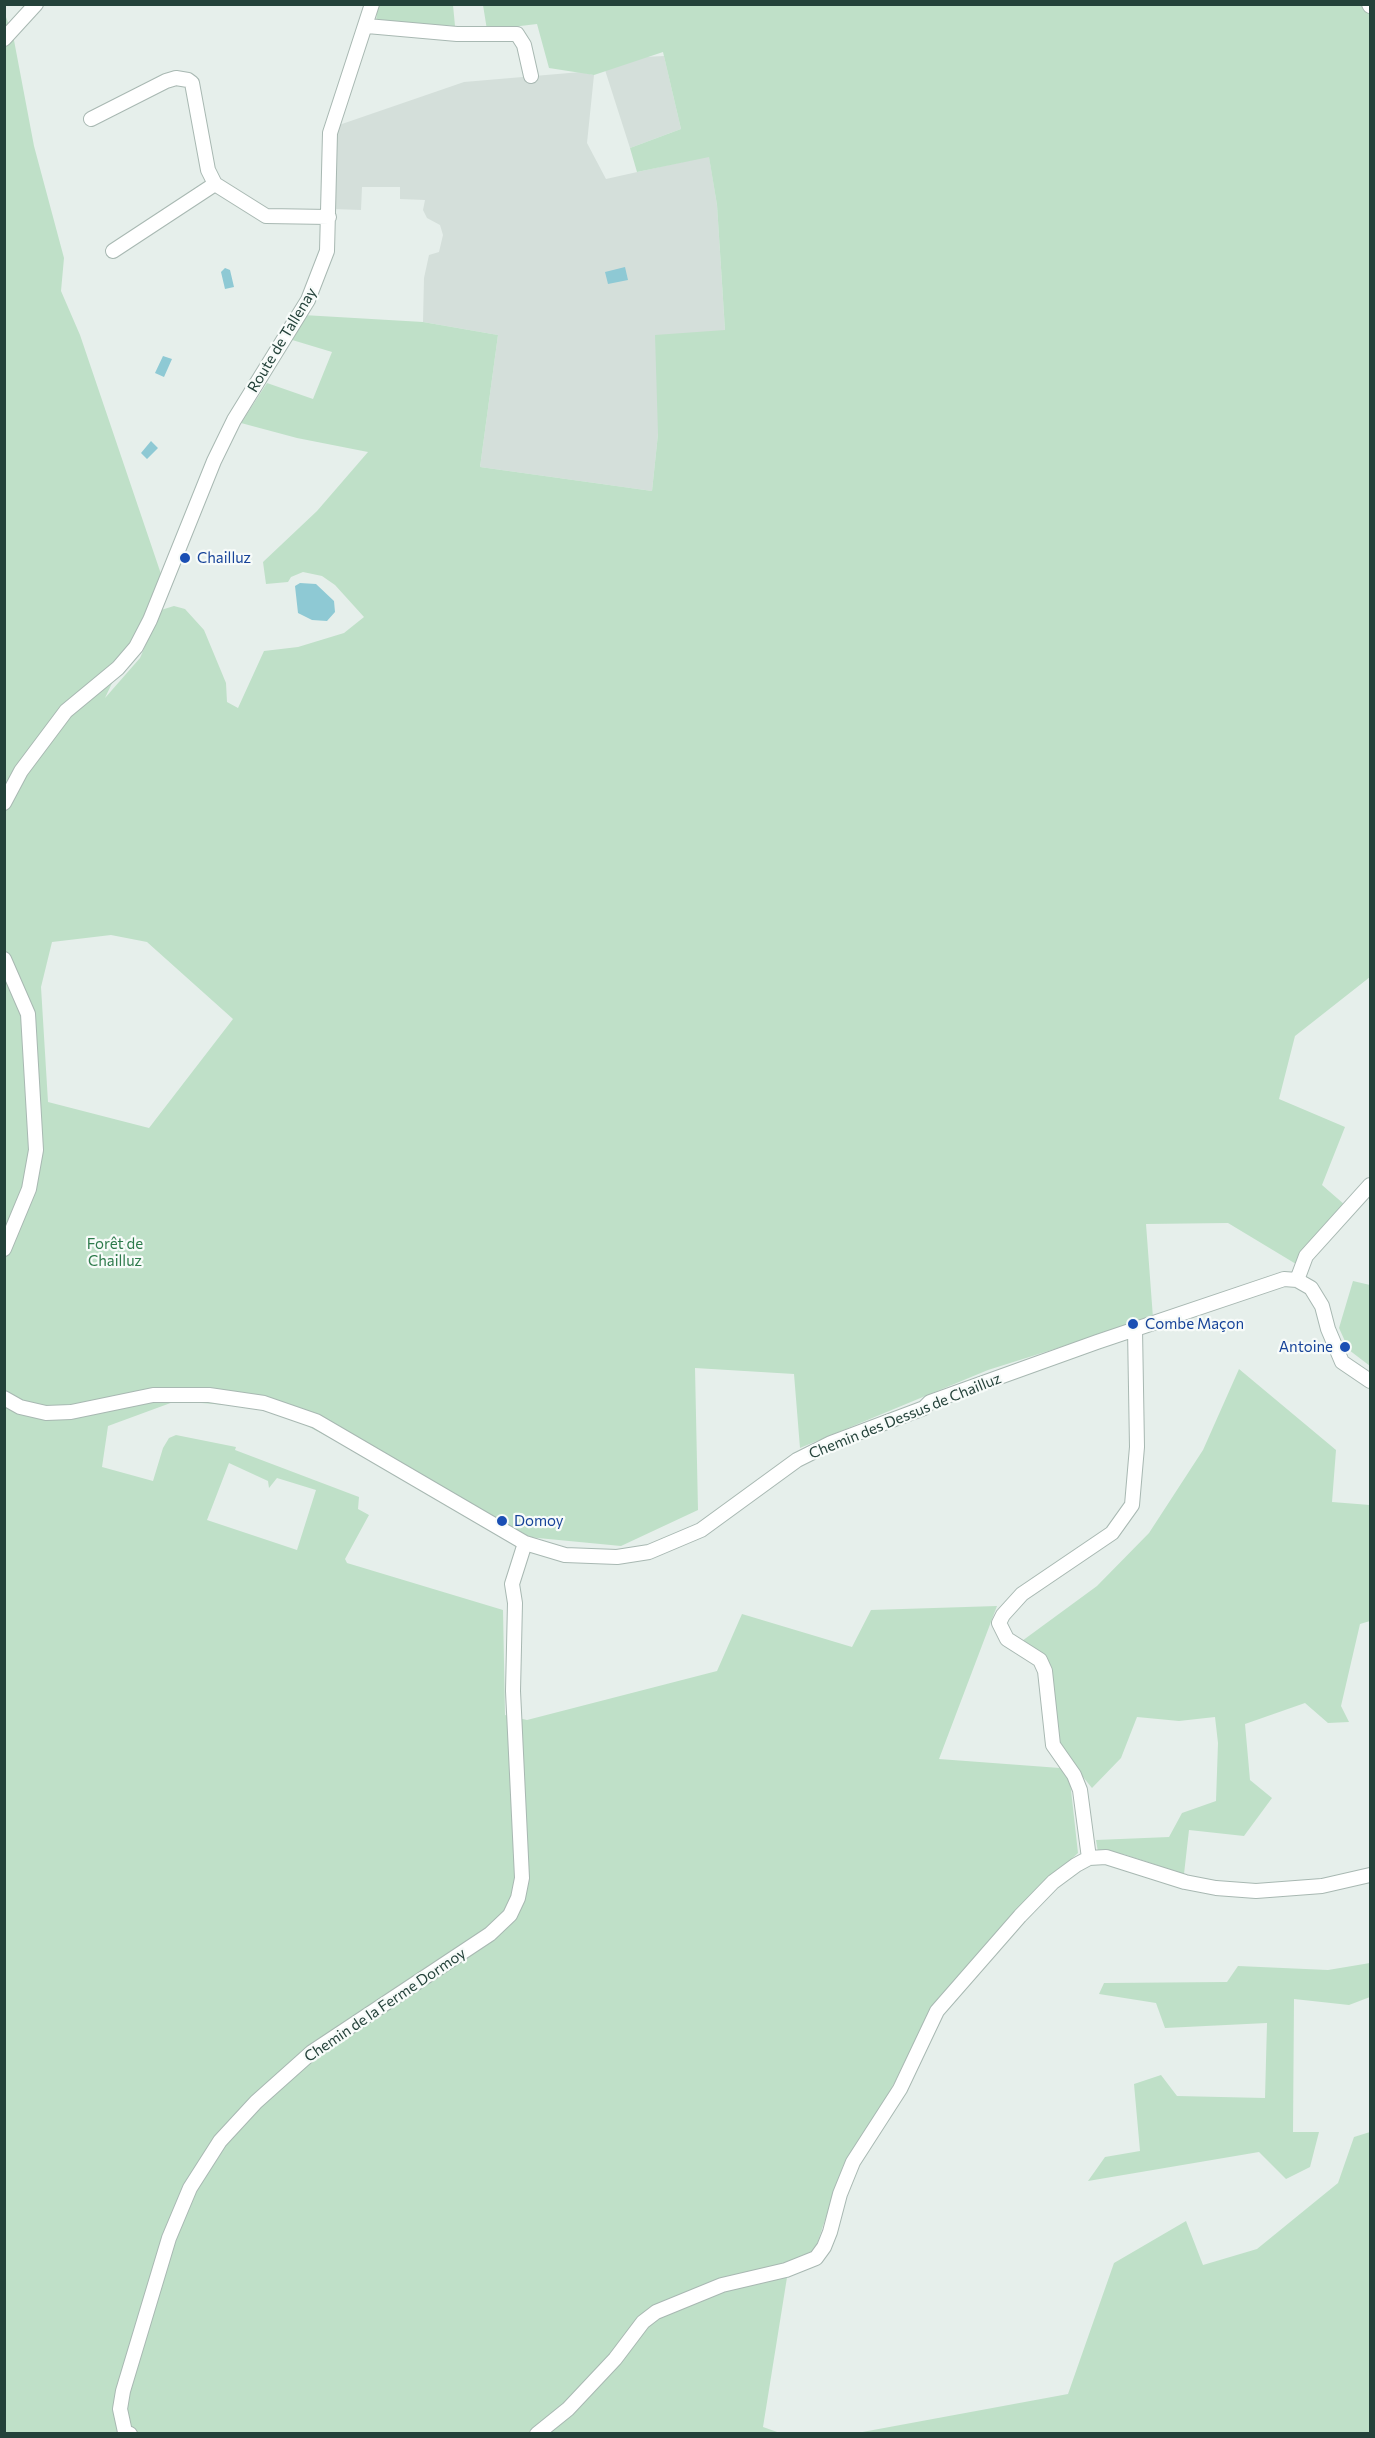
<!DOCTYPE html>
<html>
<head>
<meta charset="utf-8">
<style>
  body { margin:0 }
  #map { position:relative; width:1375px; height:2438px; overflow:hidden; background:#e6efeb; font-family:Commissioner,sans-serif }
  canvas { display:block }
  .frame { position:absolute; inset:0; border:6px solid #24423a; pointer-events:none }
</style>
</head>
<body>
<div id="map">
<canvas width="1375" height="2438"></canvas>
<div class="frame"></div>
</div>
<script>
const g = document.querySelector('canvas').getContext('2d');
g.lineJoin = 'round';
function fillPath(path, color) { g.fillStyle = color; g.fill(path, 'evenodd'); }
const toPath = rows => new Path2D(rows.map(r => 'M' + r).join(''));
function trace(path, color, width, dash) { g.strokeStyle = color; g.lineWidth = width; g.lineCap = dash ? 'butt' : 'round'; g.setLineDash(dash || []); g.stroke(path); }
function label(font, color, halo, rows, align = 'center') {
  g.font = font + ' Commissioner,sans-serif'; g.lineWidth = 4.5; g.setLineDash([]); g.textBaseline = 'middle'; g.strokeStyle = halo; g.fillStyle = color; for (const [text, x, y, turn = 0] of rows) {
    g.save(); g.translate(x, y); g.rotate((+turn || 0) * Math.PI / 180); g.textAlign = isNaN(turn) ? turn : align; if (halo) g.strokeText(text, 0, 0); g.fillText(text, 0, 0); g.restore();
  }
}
fillPath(toPath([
  [664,56,681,129,630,148,605,70,643,57],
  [581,72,594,75,587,143,606,179,709,156,717,205,725,330,658,434,652,491,480,467,498,335,423,322,424,278,429,255,439,252,443,235,440,225,427,218,423,210,425,200,400,199,400,187,362,187,361,210,333,209,334,141,339,125,464,82]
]), '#d4dfda');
fillPath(toPath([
  [378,5,453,5,455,26,376,21],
  [483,5,1370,5,1370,977,1295,1036,1279,1099,1345,1127,1322,1185,1345,1205,1296,1264,1228,1223,1146,1224,1153,1318,988,1370,800,1448,794,1374,695,1368,698,1510,621,1546,517,1536,294,1419,251,1407,176,1401,108,1426,102,1467,153,1481,163,1448,169,1438,176,1435,236,1447,235,1450,359,1497,358,1509,369,1515,345,1559,347,1563,503,1610,505,1715,527,1720,717,1671,742,1614,852,1647,871,1610,997,1606,939,1759,1060,1768,1070,1781,1078,1853,1050,1879,928,2014,882,2108,843,2166,814,2253,789,2265,763,2427,780,2433,5,2433,4,12,13,35,34,146,64,258,61,291,80,335,162,577,105,698,140,658,161,610,174,606,185,609,204,630,226,683,227,702,238,708,264,651,298,647,344,633,364,617,335,585,322,576,303,572,291,577,288,582,266,584,263,562,317,511,368,452,297,438,241,423,267,383,313,399,332,352,289,339,303,315,423,322,498,335,480,467,652,491,658,434,655,335,725,330,717,205,709,157,637,172,630,148,681,129,663,52,594,75,549,68,537,24,487,30],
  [111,935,147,942,233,1019,149,1128,48,1102,41,987,52,942],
  [229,1463,268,1481,269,1488,277,1478,316,1490,297,1550,207,1520],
  [1353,1281,1370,1285,1370,1366,1349,1350,1339,1328],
  [1239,1369,1336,1450,1332,1502,1370,1505,1370,1621,1360,1624,1341,1706,1349,1722,1328,1723,1305,1703,1245,1724,1250,1780,1272,1798,1244,1836,1189,1830,1184,1874,1123,1854,1098,1852,1096,1840,1169,1837,1182,1813,1216,1801,1218,1743,1215,1717,1179,1721,1137,1717,1121,1758,1092,1788,1057,1745,1050,1664,1022,1641,1097,1586,1149,1533,1203,1450],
  [1370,1963,1370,1997,1349,2005,1294,1999,1293,2132,1319,2132,1310,2167,1286,2179,1259,2152,1088,2181,1105,2157,1140,2151,1134,2084,1161,2075,1177,2096,1265,2098,1267,2023,1165,2028,1156,2003,1099,1994,1104,1983,1227,1982,1238,1966,1328,1970],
  [1370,2132,1370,2433,857,2433,1068,2394,1114,2263,1186,2221,1203,2265,1257,2249,1338,2183,1354,2137]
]), '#bfe0c8');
fillPath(toPath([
  [625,267,628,280,608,284,605,272],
  [225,268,230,270,234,287,225,289,221,272],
  [163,356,172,359,164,377,155,373],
  [151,441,158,448,147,459,141,453],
  [300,583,316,584,334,601,335,612,327,621,312,620,298,613,295,586]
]), '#8ec9d4');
const street = toPath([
  [1369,4,1370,6],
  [367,26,457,34,517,34,524,45,531,76],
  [4,39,36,4],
  [91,119,166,81,176,78,188,80,192,83,208,170,215,184],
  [215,184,266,216,329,217],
  [113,251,215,184],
  [4,803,21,771,66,711,118,668,136,647,150,620,214,461,234,420,308,300,327,251,330,133,372,4],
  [4,959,28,1014,36,1150,29,1189,4,1249],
  [1297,1280,1306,1256,1370,1185],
  [4,1398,20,1407,46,1413,71,1412,153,1395,209,1395,264,1403,316,1421,525,1543,565,1555,617,1557,649,1552,701,1530,797,1460,831,1443,924,1408,930,1402,1097,1342,1284,1279,1297,1280,1311,1288,1322,1306,1328,1329,1342,1362,1370,1381],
  [1089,1858,1080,1790,1074,1775,1053,1745,1045,1671,1040,1660,1007,1639,999,1623,1003,1615,1022,1594,1112,1533,1132,1505,1137,1447,1135,1329],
  [130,2434,125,2432,120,2409,123,2391,169,2238,190,2188,220,2141,256,2102,312,2052,490,1934,510,1915,518,1898,522,1878,513,1691,515,1603,512,1584,525,1543],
  [537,2434,568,2409,615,2359,643,2322,656,2312,722,2285,786,2270,816,2258,824,2247,830,2232,840,2194,853,2162,900,2089,937,2011,1020,1916,1053,1882,1076,1865,1089,1858,1106,1857,1185,1882,1216,1888,1256,1891,1322,1886,1370,1875]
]);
trace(street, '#a8b8b2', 16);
trace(street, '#fff', 14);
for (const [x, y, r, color] of [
  [185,558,6,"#1a4fb4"],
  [1133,1324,6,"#1a4fb4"],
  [1345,1347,6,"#1a4fb4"],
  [502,1521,6,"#1a4fb4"]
]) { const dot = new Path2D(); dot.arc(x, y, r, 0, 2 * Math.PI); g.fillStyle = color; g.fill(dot); trace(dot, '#f7fbf9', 2); }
label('15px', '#24423a', '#f7fbf9', [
  ["Route de Tallenay",282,340,-59],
  ["Chemin des Dessus de Chailluz",905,1416,-22],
  ["Chemin de la Ferme Dormoy",385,2005,-34]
]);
label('15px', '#164399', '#f7fbf9', [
  ["Chailluz",197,558],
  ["Combe Maçon",1145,1324],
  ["Antoine",1333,1347,"right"],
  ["Domoy",514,1521]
], 'left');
label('15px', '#2d7a4b', '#f7fbf9', [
  ["Forêt de",115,1244],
  ["Chailluz",115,1261]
]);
</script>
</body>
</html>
